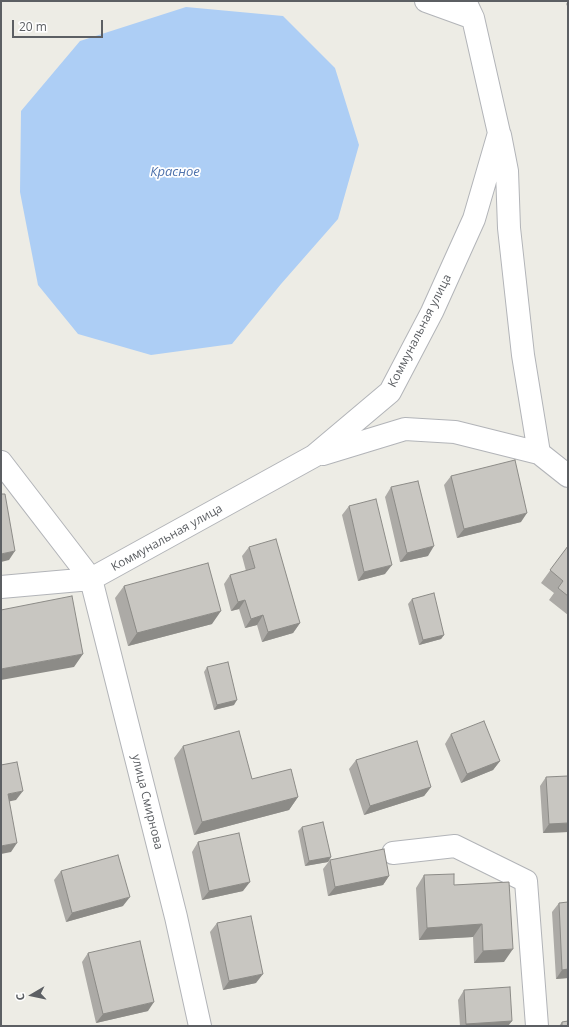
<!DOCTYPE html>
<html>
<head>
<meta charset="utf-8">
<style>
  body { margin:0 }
  #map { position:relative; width:569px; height:1027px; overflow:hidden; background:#edece5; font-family:"Open Sans",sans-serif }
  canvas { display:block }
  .frame { position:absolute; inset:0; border:2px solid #5c5f63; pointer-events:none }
  .north { position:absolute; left:12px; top:975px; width:40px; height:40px; -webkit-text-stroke:3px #fff; paint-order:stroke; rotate:261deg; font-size:11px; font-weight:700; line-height:16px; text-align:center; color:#5c5f63 }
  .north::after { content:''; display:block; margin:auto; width:14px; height:18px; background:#5c5f63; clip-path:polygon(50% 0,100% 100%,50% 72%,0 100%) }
  .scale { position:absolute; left:12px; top:20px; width:91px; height:18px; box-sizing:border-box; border:2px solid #5c5f63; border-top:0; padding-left:5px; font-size:12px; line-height:14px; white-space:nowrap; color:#5c5f63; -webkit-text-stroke:3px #fff; paint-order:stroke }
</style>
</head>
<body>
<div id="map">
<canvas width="569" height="1027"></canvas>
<div class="frame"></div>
<div class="north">С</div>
<div class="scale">20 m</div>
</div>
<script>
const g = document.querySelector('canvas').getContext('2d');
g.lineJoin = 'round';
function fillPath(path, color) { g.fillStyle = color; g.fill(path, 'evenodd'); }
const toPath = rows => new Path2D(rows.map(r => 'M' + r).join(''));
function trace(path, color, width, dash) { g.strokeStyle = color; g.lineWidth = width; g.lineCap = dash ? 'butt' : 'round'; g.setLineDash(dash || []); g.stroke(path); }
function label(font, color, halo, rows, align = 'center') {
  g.font = font + ' "Open Sans",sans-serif'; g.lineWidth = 3.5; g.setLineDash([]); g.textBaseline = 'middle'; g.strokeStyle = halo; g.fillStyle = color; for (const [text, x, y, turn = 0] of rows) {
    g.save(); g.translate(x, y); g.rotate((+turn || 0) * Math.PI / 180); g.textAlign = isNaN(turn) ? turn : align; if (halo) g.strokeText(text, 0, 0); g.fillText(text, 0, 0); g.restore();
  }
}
fillPath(toPath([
  [186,7,283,16,335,68,359,145,338,219,281,284,232,344,151,355,78,334,38,285,20,192,21,111,80,41]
]), '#adcef5');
const minor = toPath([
  [426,1,473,18],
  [500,135,507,171,509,228,523,355,539,453],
  [323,454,405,429,455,432,539,453,568,476],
  [1,462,91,579,176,917,200,1026],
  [1,587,91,579,314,456,390,392,432,312,474,219,499,133,473,18,465,1],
  [393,853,455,846,526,881,537,1026]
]);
trace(minor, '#b2b4b8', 24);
trace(minor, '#fff', 22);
fillPath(toPath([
  [568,1,568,8,566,4],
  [451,476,521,522,457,538,444,485],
  [391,487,428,556,400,562,385,497],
  [349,506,385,574,358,581,342,515],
  [568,546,568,615,549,600,554,593,541,583],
  [249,547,300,623,293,633,262,642,257,625,245,628,239,609,231,611,224,584,230,575,246,571,242,556],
  [124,586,212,624,128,646,115,598],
  [412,599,444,635,441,639,419,645,408,604],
  [207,667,234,705,214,710,204,672],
  [451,734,500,761,493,770,461,783,445,744],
  [183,746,252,779,298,797,289,810,194,835,174,758],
  [356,760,431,787,424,796,364,815,349,769],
  [546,777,568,832,543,833,540,786],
  [302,827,331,857,328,862,305,866,298,831],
  [198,842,243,891,202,900,192,852],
  [330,860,389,876,383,885,328,896,323,869],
  [61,871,123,906,66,922,54,880],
  [424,875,454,885,509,882,504,962,474,963,473,937,419,940,416,888],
  [559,903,568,978,556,979,552,912],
  [217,923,256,983,223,990,210,932],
  [88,953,148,1011,96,1023,82,962],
  [464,990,512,1021,508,1026,460,1026,458,1000],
  [562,1022,568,1026,559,1026]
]), '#acaaa6');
fillPath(toPath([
  [527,513,521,522,457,538,464,529],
  [434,546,428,556,400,562,407,553],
  [15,551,9,560,1,562,1,554],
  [392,565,385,574,358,581,364,572],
  [245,600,239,609,231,611,238,602],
  [221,611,212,624,128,646,137,633],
  [263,615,257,625,245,628,251,619],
  [300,623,293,633,262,642,268,632],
  [444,635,441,639,419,645,423,640],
  [83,654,74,667,1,680,1,669],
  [237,700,234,705,214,710,217,705],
  [500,761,493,770,461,783,467,774],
  [431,787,424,796,364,815,370,806],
  [23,791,16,800,2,803,8,794],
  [298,797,289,810,194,835,202,822],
  [568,823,568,832,543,833,549,824],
  [17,843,11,852,1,854,1,846],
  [331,857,328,862,305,866,309,861],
  [389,876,383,885,328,896,335,887],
  [250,882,243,891,202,900,209,891],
  [130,897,123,906,66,922,72,913],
  [482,924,473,937,419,940,427,928],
  [513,949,504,962,474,963,483,951],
  [568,969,568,978,556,979,562,970],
  [263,974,256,983,223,990,229,981],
  [154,1002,148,1011,96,1023,103,1014],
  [512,1021,508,1026,465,1026,466,1024]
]), '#8c8b87');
const building = toPath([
  [515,460,527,513,464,529,451,476,515,460],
  [418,481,434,546,407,553,391,487,418,481],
  [1,494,5,494,15,551,1,554,1,494],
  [376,499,392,565,364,572,349,506,376,499],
  [276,539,300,623,268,632,263,615,251,619,245,600,238,602,230,575,255,568,249,547,276,539],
  [568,546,568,596,558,588,563,581,550,570,568,546],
  [208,563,221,611,137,633,124,586,208,563],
  [434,593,444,635,423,640,412,599,434,593],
  [72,596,83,654,1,669,1,610,72,596],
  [228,662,237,700,217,705,207,667,228,662],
  [484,721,500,761,467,774,451,734,484,721],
  [239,731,252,779,291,769,298,797,202,822,183,746,239,731],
  [417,741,431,787,370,806,356,760,417,741],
  [17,762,23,791,8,794,17,843,1,846,1,765,17,762],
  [568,776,568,823,549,824,546,777,568,776],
  [323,822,331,857,309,861,302,827,323,822],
  [239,833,250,882,209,891,198,842,239,833],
  [384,849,389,876,335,887,330,860,384,849],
  [118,855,130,897,72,913,61,871,118,855],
  [454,874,454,885,509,882,513,949,483,951,482,924,427,928,424,875,454,874],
  [568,902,568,969,562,970,559,903,568,902],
  [251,916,263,974,229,981,217,923,251,916],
  [140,941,154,1002,103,1014,88,953,140,941],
  [510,987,512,1021,466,1024,464,990,510,987],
  [568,1021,568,1026,562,1026,562,1022,568,1021]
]);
fillPath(building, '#c8c6c1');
trace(building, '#8c8b87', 1);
label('12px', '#5c5f63', '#fff', [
  ["Коммунальная улица",420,331,-63],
  ["Коммунальная улица",167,538,-29],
  ["улица Смирнова",147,802,76]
]);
label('italic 13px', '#4f73ad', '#fff', [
  ["Красное",175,172]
]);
</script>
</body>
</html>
